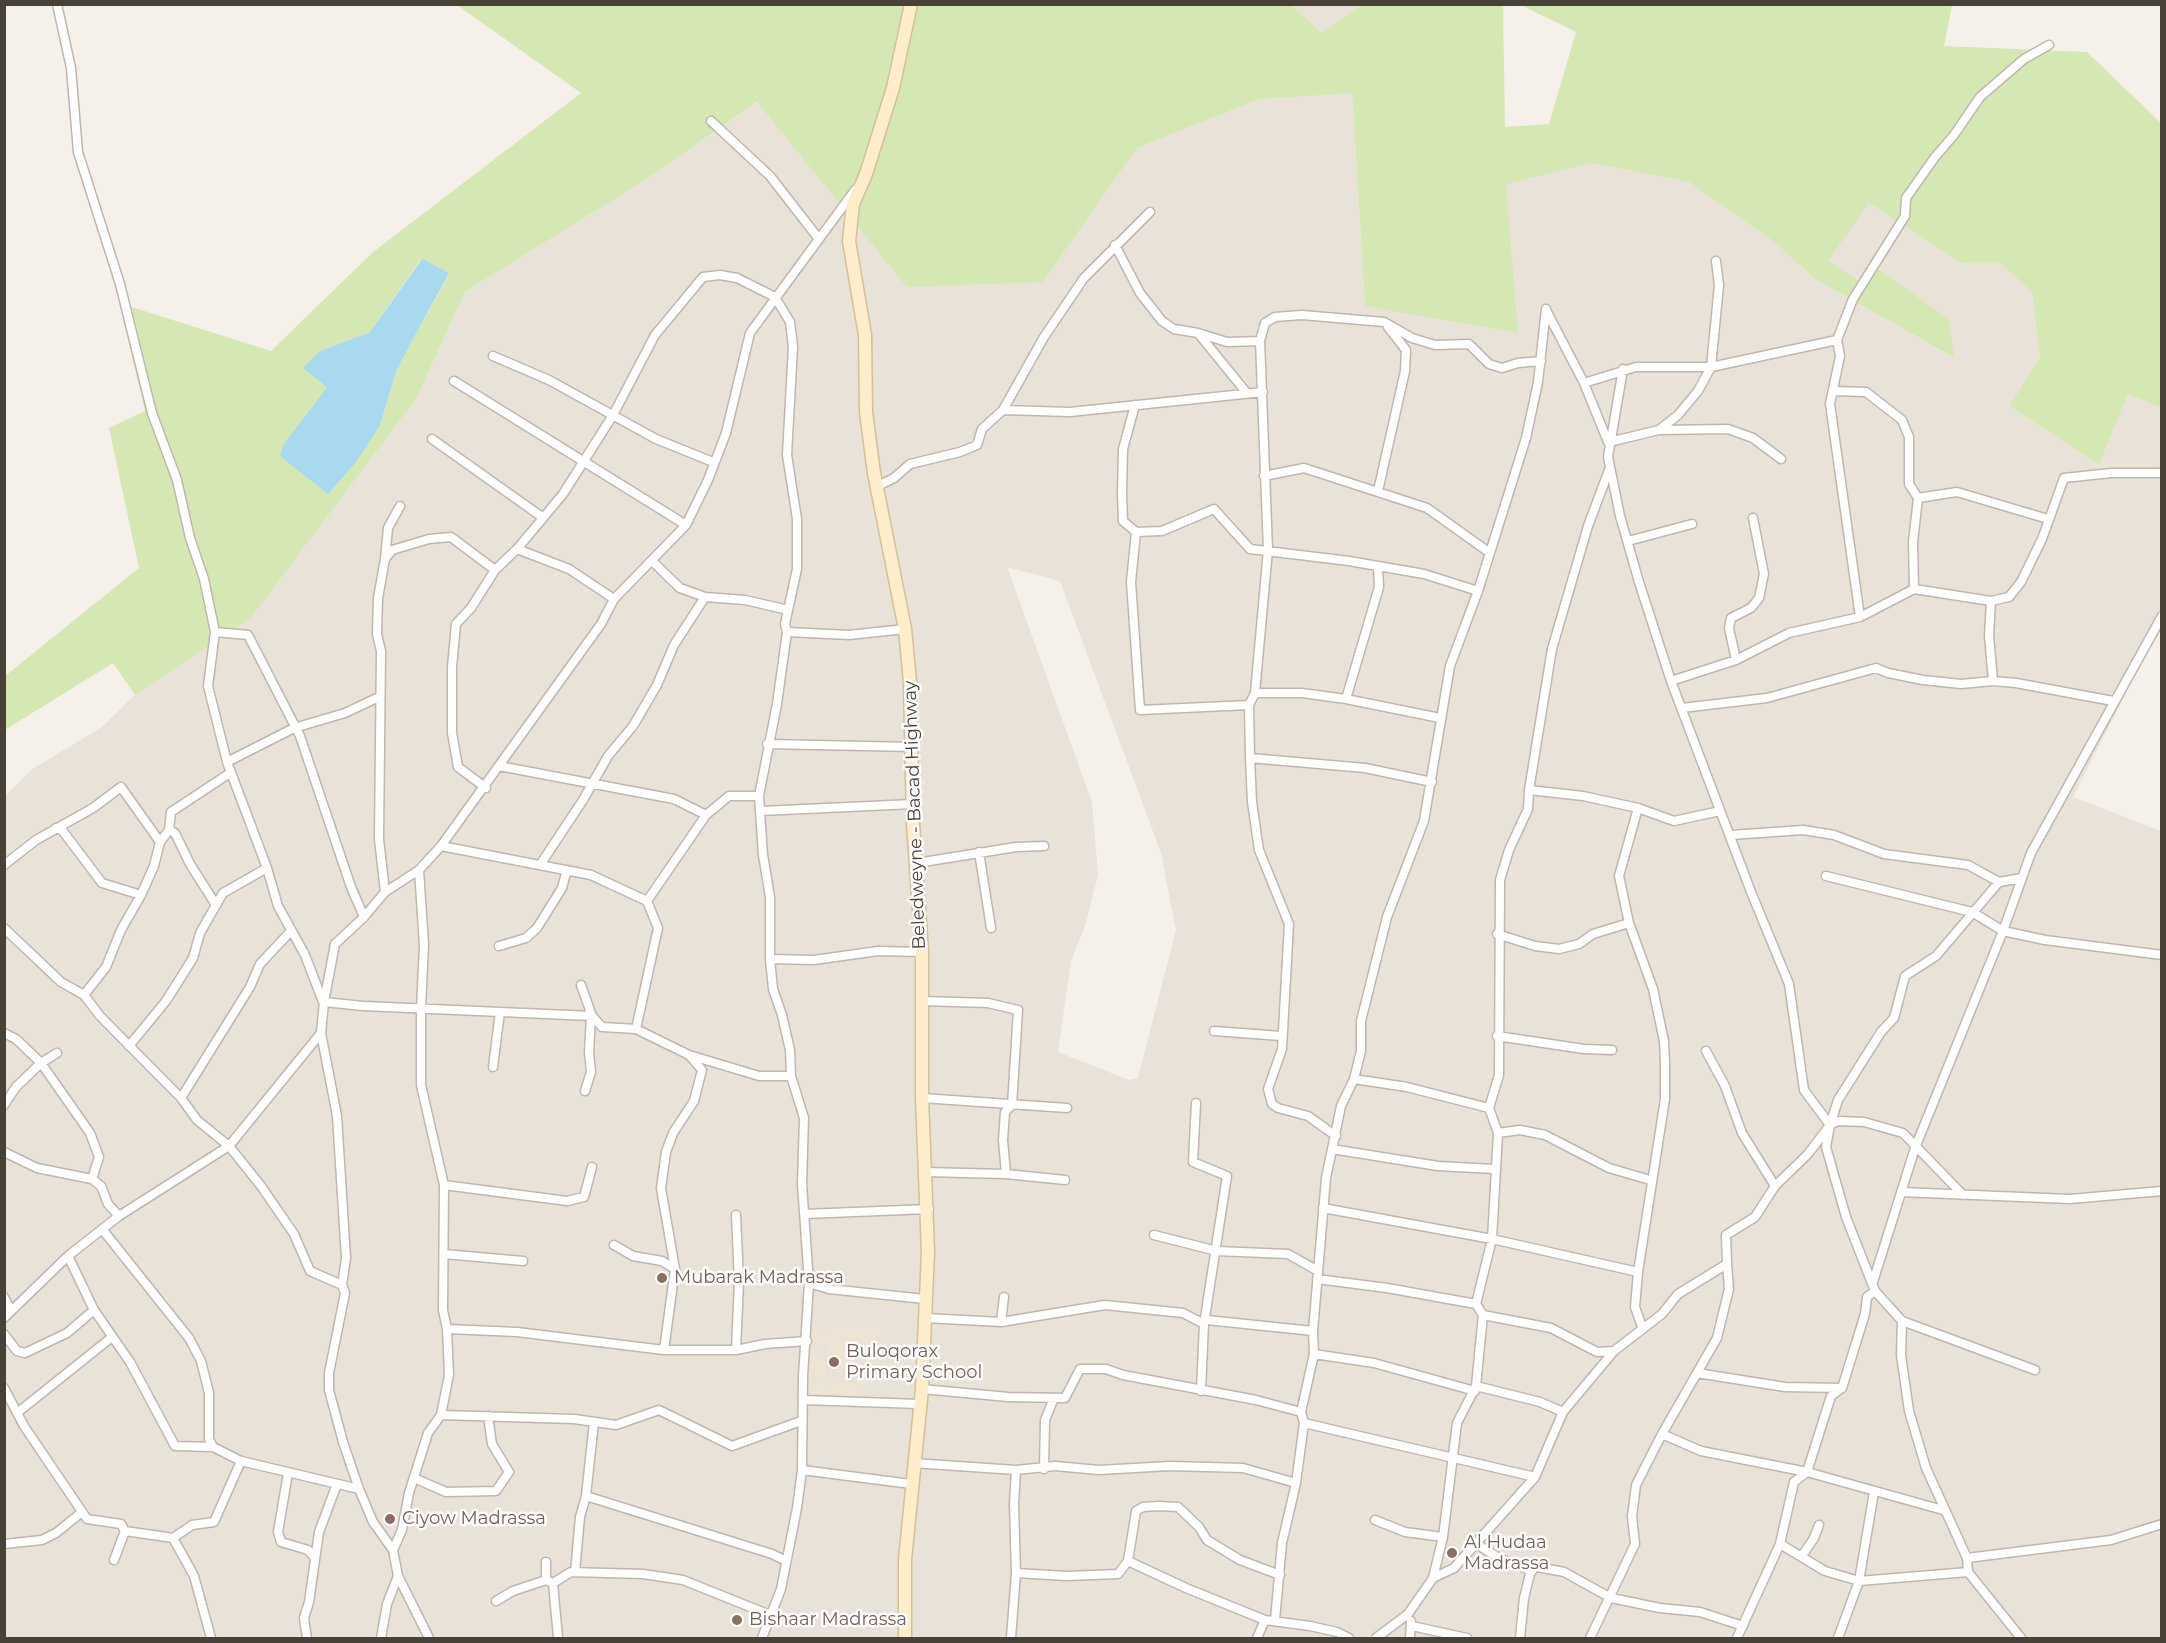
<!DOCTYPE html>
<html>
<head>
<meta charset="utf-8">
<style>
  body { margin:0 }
  #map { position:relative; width:2166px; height:1643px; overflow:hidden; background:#f5f0ea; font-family:Montserrat,sans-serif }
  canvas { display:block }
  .frame { position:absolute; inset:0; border:6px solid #484138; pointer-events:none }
</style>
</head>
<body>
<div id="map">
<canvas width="2166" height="1643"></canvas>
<div class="frame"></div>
</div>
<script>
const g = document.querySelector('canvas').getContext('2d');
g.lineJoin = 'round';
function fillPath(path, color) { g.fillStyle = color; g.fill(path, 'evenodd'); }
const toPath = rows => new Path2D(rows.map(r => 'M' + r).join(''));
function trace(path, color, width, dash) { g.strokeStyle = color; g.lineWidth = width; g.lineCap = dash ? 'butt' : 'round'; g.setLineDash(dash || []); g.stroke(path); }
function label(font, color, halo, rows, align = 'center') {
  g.font = font + ' Montserrat,sans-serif'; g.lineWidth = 5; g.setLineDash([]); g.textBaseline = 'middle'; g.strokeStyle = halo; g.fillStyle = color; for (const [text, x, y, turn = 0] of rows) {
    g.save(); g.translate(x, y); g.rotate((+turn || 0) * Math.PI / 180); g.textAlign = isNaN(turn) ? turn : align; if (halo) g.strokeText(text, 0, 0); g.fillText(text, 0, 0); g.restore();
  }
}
fillPath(toPath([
  [1290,5,1360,5,1322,33],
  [1352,92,1365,306,1506,183,1591,163,1689,182,1774,242,1815,279,1953,358,1949,319,1877,268,1863,284,1827,261,1869,203,1961,263,2000,263,2032,292,2040,358,2009,406,2099,465,2128,394,2161,408,2161,624,2073,797,2161,831,2161,1638,5,1638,4,797,34,768,102,727,135,695,251,618,416,399,465,292,647,179,758,102,854,222,1043,282,1137,148,1260,99],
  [1007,567,1060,581,1161,853,1176,930,1138,1078,1129,1080,1058,1052,1071,961,1085,926,1098,875,1092,802]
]), '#e8e2d8');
fillPath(toPath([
  [880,1328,880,1362,866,1367,861,1395,808,1393,807,1364,812,1329],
  [815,1343,828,1344,826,1361,814,1359],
  [849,1351,866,1351,866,1364,849,1364],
  [825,1365,839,1365,839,1377,825,1377],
  [841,1368,857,1368,857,1382,841,1382],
  [808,1377,834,1378,834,1385,808,1384]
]), '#ede4d4');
fillPath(toPath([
  [1290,4,1322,33,1360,5,1503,5,1505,127,1549,124,1576,32,1521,5,1952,5,1944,46,2087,52,2161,123,2161,408,2128,394,2099,465,2009,406,2040,358,2032,292,2000,263,1961,263,1869,203,1828,261,1862,283,1877,268,1949,319,1954,358,1815,279,1774,242,1689,182,1591,163,1506,184,1518,333,1365,306,1352,93,1260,99,1137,148,1043,282,907,287,757,102,647,179,465,292,416,399,251,618,135,695,113,663,5,730,5,676,139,568,109,428,145,411,119,303,271,351,373,252,581,93,457,5],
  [421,259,449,274,397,369,380,425,305,416,327,387,320,351,370,332]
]), '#d5e8b4');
fillPath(toPath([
  [422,259,449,273,397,369,380,425,356,462,328,494,280,456,284,444,327,387,303,368,320,351,370,332]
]), '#a8d9ef');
const street = toPath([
  [57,4,71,68,78,152,120,284,152,413,177,480,190,538,204,579,215,632,208,686,227,762,267,868,278,906,305,955,323,1002],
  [711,121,770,176,819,239],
  [1115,245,1140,293,1162,321,1174,329,1198,333,1246,392],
  [1546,310,1584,383,1608,442],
  [1198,333,1227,342,1260,341,1265,323,1275,317,1302,315,1384,322,1412,338,1435,345,1469,344,1489,364,1502,368,1518,363,1541,361],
  [1260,341,1268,550,1255,693,1249,705,1250,758,1252,802,1259,850,1289,924,1282,1049,1268,1089,1272,1104,1278,1108,1308,1116,1336,1136],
  [493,356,549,380,656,439,713,462],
  [1623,369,1608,457,1620,516,1639,582,1671,681,1751,892,1789,984,1804,1090,1830,1125,1826,1147,1846,1217,1875,1291,1902,1321,1901,1355,1909,1411,1926,1468,1967,1558,1968,1572,2021,1638],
  [454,381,686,525],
  [1584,383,1636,367,1711,367,1719,285,1716,261],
  [1834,391,1866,392,1902,420,1909,437,1909,484,1918,498,1913,542,1914,589,1991,601,1989,636,1993,681],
  [1135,405,1123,449,1122,494,1123,521,1136,532,1131,582,1140,710,1249,705],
  [1003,410,1070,412,1263,392],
  [1660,430,1728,429,1753,438,1781,459],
  [432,439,542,517],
  [1609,442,1659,430,1678,415,1698,391,1711,367,1837,340],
  [1264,476,1304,468,1427,508,1490,553],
  [876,487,894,478,910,464,960,452,977,445,982,429,1003,410,1044,337,1084,278,1150,212],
  [1378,491,1405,371,1406,350,1388,327],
  [1918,498,1957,492,2048,519],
  [1136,532,1162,531,1214,509,1250,549,1349,561,1424,574,1478,591],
  [1628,541,1692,524],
  [517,549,569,569,614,599],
  [385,559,388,528,400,506],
  [652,561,680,588,705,597,745,600,788,610],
  [1991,601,2009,597,2021,582,2042,539,2064,478,2111,473,2162,473],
  [1860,617,1830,404,1840,356,1837,340,1853,299,1905,216,1906,198,1935,157,1954,135,1980,97,2024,59,2049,45],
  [215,632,248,635,300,736,351,887,364,917],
  [787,632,849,635,905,629],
  [1736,660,1729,628,1731,618,1751,608,1759,598,1764,574,1753,518],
  [1671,681,1736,660,1789,633,1860,617,1914,589],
  [1255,693,1302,693,1346,699,1440,718],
  [1346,699,1379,587,1378,568],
  [1682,708,1767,698,1876,668,1888,673,1923,680,1961,684,1993,681,2016,683,2113,701],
  [767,744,913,747],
  [1250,758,1365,768,1432,782],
  [227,762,294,728,345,713,379,697],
  [499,766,674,799,706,815],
  [486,788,458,767,452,733,452,667,456,624,471,608,495,570,517,549,563,494,613,415,655,335,703,277,720,275,737,278,775,297,790,322,793,347,787,455,797,519,797,569,785,624,787,632,777,704,759,796,763,855,770,897,770,959,773,989,782,1015,790,1050,791,1076,804,1118,802,1184,809,1283,803,1376,802,1470,797,1508,781,1589,762,1638],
  [1529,790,1583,796,1638,808,1674,821,1720,811],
  [1638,808,1619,876,1629,923,1653,989,1664,1041,1665,1063,1665,1099,1638,1272,1635,1307,1642,1327],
  [761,811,913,804],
  [56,828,62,830,102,883,141,895],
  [169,830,175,833,190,864,216,905],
  [1731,835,1803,830,1834,835,1884,854,1968,865,1999,882],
  [441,846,591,875,647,901,658,928,636,1029],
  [979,852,991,928],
  [917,863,1016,847,1044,846],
  [4,865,36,840,93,808,121,787,160,842],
  [540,865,583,800,608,756,633,726,657,685,674,645,705,597],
  [1826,876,1972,912,2003,931,2045,940,2162,955],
  [385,892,379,839,381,651,377,634,378,598,385,559,392,550,429,539,451,537,495,570],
  [647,901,706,815,729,796,759,796],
  [4,928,61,982,84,995,100,1016,181,1098,197,1120,229,1146,261,1186,294,1234,310,1271,342,1285],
  [1497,934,1535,946,1559,949,1579,944,1593,934,1629,923],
  [499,946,526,938,537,928,562,888,567,870],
  [770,959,814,960,878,951,922,952],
  [581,985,592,1016],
  [84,995,106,967,121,930,141,895,154,866,160,842,169,830,171,812,230,773],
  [921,1001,988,1003,1018,1010,1012,1105,1005,1112,1003,1140,1006,1174,1065,1180],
  [324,1002,363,1006,592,1016,602,1027,636,1029,689,1055,759,1076,791,1076],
  [1214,1031,1281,1036],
  [4,1033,16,1039,41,1063,90,1133,99,1157,92,1179],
  [1497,1036,1584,1049,1612,1050],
  [129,1046,166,1001,193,958,200,933,223,893,267,868],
  [1706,1051,1725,1086,1742,1133,1775,1186],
  [493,1067,500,1012],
  [1354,1079,1407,1087,1489,1108],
  [585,1091,591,1072,589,1053,591,1016],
  [181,1098,250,987,260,964,290,932],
  [922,1098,1067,1108],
  [1196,1103,1193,1162,1227,1176,1204,1324,1201,1391],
  [4,1105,16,1087,41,1063,57,1053],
  [1830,1125,1838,1121,1864,1122,1903,1133,1963,1195],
  [1498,1133,1520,1130,1545,1135,1609,1168,1650,1180],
  [1332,1149,1438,1166,1494,1169],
  [4,1152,37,1168,92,1179,101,1186,108,1204,119,1216],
  [925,1172,1006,1174],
  [444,1185,567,1201,584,1197,592,1167],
  [1901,1192,2070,1199,2162,1191],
  [1323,1208,1492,1239,1638,1272],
  [805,1214,929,1209],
  [736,1215,739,1282,736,1350],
  [102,1229,189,1338,201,1361,209,1393,209,1439,213,1447],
  [1154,1235,1217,1251,1288,1254,1318,1271],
  [614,1245,633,1256,662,1261,675,1269],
  [444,1254,523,1261],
  [68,1256,94,1310,130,1362,175,1446,213,1447,241,1461,359,1489],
  [1317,1279,1387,1288,1476,1304],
  [1873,1282,1915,1148,2003,931,2022,878],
  [809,1283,829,1289,925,1299],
  [4,1297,11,1311],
  [1483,1315,1551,1328,1597,1352,1614,1351],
  [4,1318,68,1256,119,1216,229,1146,321,1033],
  [926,1318,1001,1322,1105,1305,1183,1313,1204,1324],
  [1207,1320,1313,1331],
  [1902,1321,2035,1370],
  [1001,1322,1004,1297],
  [447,1329,517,1332,664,1350,736,1350,765,1344,807,1341],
  [4,1334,17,1351,25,1353,67,1333,94,1310],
  [664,1350,675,1269,661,1188,666,1152,673,1133,694,1101,702,1070,689,1055],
  [1314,1354,1374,1363,1475,1391],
  [1697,1373,1785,1387,1842,1388],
  [1476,1386,1540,1402,1563,1412],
  [4,1388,24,1426,87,1519,121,1524,125,1531,173,1538,192,1525,214,1522,241,1461],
  [922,1389,1008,1397,1065,1398,1080,1369,1106,1369,1123,1375,1256,1400,1301,1412],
  [804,1400,919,1404],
  [17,1413,112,1337],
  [441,1415,574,1419,616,1425,659,1410,732,1446,801,1421],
  [1304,1423,1535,1477],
  [1662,1434,1701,1451,1807,1472,1943,1510],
  [913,1463,1016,1470,1055,1466,1099,1470,1170,1466,1243,1468,1296,1483],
  [1044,1469,1045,1420,1054,1398],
  [802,1470,911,1484],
  [288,1473,278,1532,281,1542,308,1550,315,1558],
  [414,1478,446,1492,496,1491,509,1472,492,1444,488,1416],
  [586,1496,772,1554,786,1561],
  [1375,1520,1405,1532,1443,1537],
  [173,1538,194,1576,211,1638],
  [1475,1543,1499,1558,1532,1571],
  [4,1544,42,1540,56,1533,82,1512],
  [1780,1544,1825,1571,1859,1581,1968,1572],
  [393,1550,402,1530,409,1493,428,1433,441,1415,449,1375,447,1329,443,1310,444,1185,421,1085,421,1008,424,945,419,870],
  [1802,1556,1814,1538,1819,1525],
  [1967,1558,2111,1540,2162,1524],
  [114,1560,125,1531],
  [1128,1561,1186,1588,1265,1620,1310,1626,1337,1632,1349,1638],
  [546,1562,546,1580],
  [575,1572,580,1517,586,1496,594,1422],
  [1016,1573,1067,1576,1118,1574,1128,1561,1136,1511,1143,1507,1158,1506,1178,1507,1199,1527,1207,1540,1240,1560,1280,1575],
  [1433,1578,1443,1537,1457,1423,1476,1386,1483,1315,1476,1304,1492,1239,1498,1133,1489,1108,1499,1075,1500,880,1509,850,1528,809,1529,790,1552,649,1588,526,1609,470],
  [553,1583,558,1638],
  [496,1601,513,1591,546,1580,553,1583,571,1572,643,1574,683,1580,770,1615],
  [1275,1620,1282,1543,1296,1483,1304,1423,1301,1412,1314,1354,1313,1331,1326,1178,1341,1106,1354,1079,1361,1051,1361,1021,1387,917,1424,821,1450,666,1478,591,1526,438,1538,382,1546,309],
  [1412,1626,1467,1638],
  [307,1638,304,1618,309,1602,319,1532,337,1484],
  [381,1638,387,1604,398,1576],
  [429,1638,398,1576,393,1550,373,1522,359,1489,343,1442,329,1390,329,1373,345,1293,342,1285,346,1258,337,1116,321,1033,324,1002,335,944,364,917,385,892,419,870,441,846,601,624,614,599,686,525,708,480,726,433,750,333,855,190],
  [1011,1638,1016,1573,1014,1504,1016,1470],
  [1257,1638,1265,1620],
  [1376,1638,1408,1614,1433,1578,1454,1568,1535,1477,1563,1412,1614,1351,1662,1314,1678,1294,1727,1264,1726,1235,1755,1217,1775,1186,1808,1154,1830,1125,1838,1100,1881,1032,1894,1018,1905,976,1936,956,1999,882,2022,878,2031,853,2162,616],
  [1410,1638,1411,1621],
  [1520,1638,1524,1598,1532,1566,1564,1572,1611,1598,1660,1608,1700,1612,1743,1626],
  [1590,1638,1635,1544,1632,1516,1636,1485,1662,1434,1717,1338,1729,1289,1727,1264],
  [1737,1638,1780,1544,1794,1482,1807,1472,1831,1396,1842,1388,1865,1314,1867,1297,1875,1291],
  [1838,1638,1859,1581,1874,1492]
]);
const secondary = toPath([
  [905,1638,905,1560,922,1389,928,1252,922,1098,922,952,913,823,910,682,905,629,874,473,866,412,865,335,849,241,853,204,866,174,893,88,911,4]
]);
trace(street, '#c0b7ac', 11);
trace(secondary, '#d3bf9a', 15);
trace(street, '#fff', 8);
trace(secondary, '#feedcb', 12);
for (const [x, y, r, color] of [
  [662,1278,6,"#8d6e63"],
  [834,1362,6,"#8d6e63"],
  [390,1519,6,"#8d6e63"],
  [1452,1553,6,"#8d6e63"],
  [737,1620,6,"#8d6e63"]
]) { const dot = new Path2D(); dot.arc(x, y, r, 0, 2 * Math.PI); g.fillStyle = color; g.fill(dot); trace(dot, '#fff', 2); }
label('18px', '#484138', '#fff', [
  ["Beledweyne - Bacad Highway",915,815,-92]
]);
label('18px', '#785e54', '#fff', [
  ["Mubarak Madrassa",674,1278],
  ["Buloqorax",846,1352],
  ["Primary School",846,1373],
  ["Ciyow Madrassa",402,1519],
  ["Al Hudaa",1464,1543],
  ["Madrassa",1464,1564],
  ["Bishaar Madrassa",749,1620]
], 'left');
</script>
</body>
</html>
